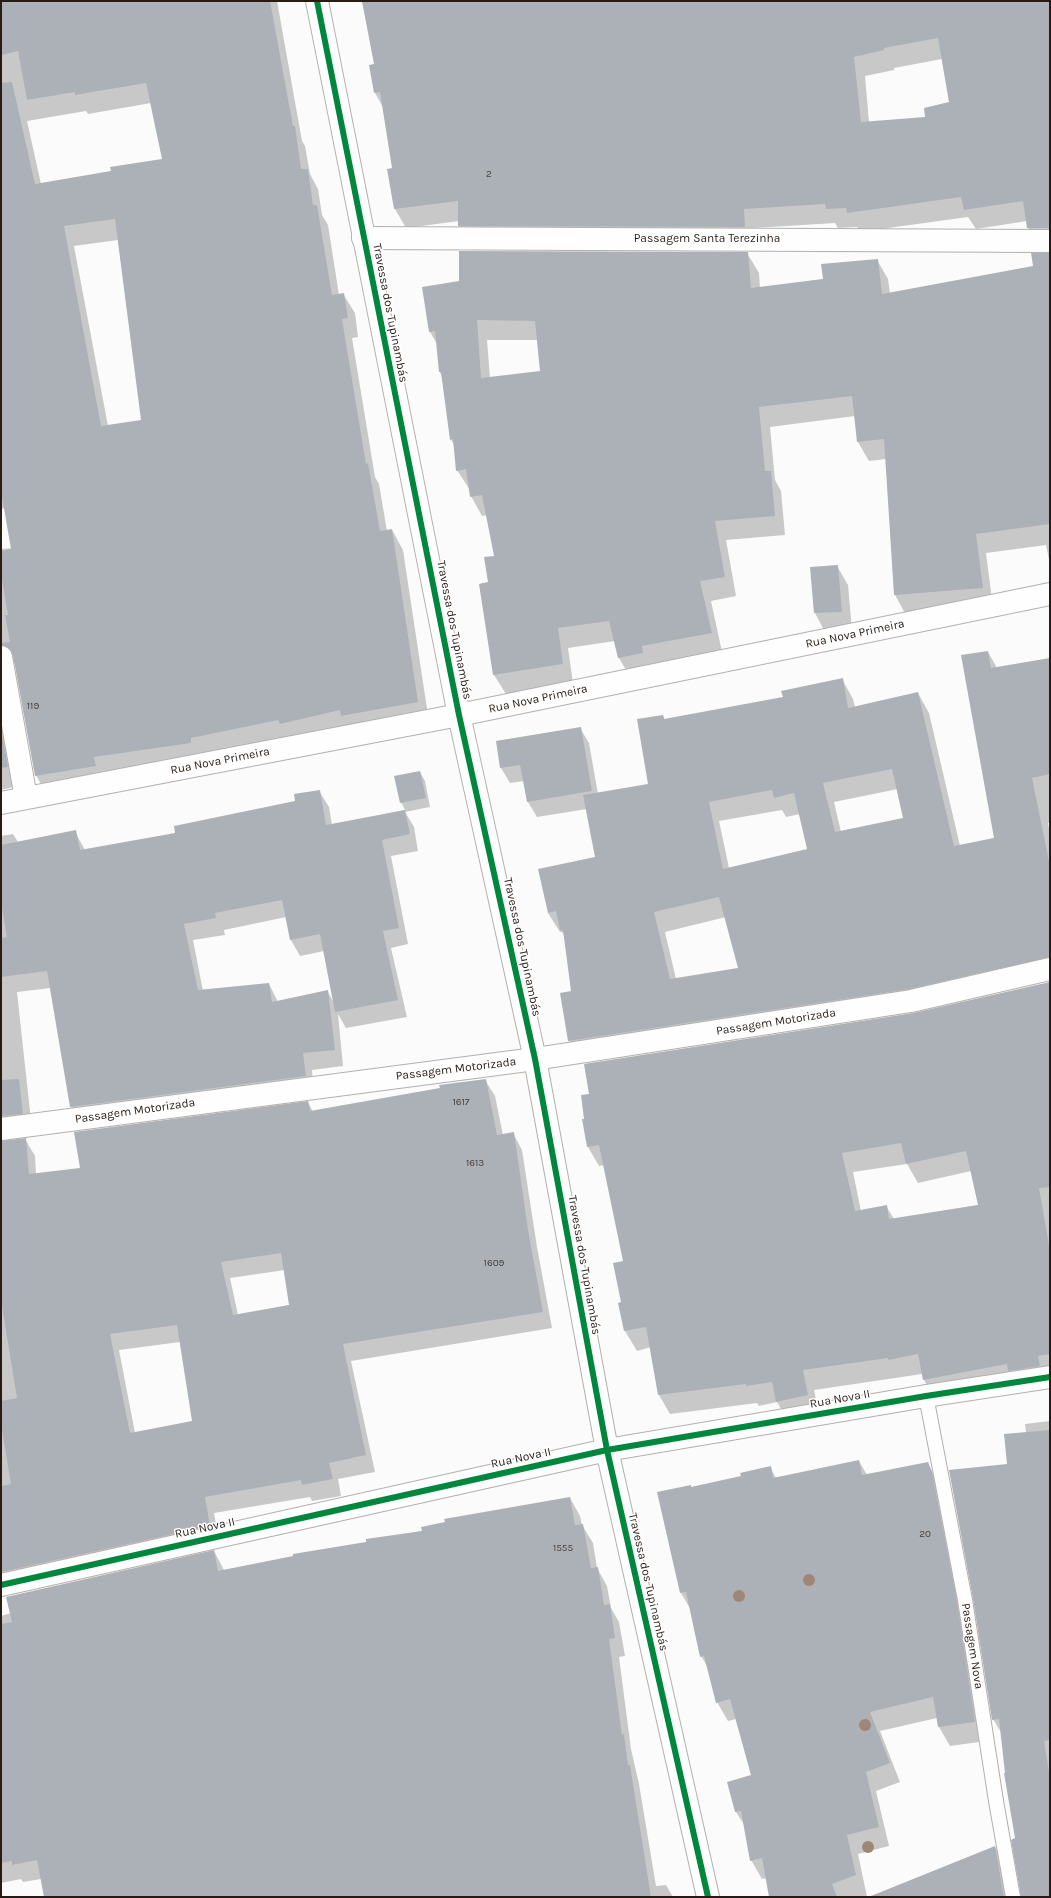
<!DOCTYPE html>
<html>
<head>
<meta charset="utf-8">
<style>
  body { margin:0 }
  #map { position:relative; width:1051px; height:1898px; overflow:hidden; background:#fbfbfb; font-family:Karla,sans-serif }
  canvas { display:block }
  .frame { position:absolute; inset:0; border:2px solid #281b14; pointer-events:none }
</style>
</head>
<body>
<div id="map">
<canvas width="1051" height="1898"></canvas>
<div class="frame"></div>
</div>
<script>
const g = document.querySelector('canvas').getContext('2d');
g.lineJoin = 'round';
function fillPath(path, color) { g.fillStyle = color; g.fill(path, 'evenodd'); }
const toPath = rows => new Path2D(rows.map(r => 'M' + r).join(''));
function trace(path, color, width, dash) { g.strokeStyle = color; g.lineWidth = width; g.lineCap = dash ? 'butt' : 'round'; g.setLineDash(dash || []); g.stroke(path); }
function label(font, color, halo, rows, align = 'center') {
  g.font = font + ' Karla,sans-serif'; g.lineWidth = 3; g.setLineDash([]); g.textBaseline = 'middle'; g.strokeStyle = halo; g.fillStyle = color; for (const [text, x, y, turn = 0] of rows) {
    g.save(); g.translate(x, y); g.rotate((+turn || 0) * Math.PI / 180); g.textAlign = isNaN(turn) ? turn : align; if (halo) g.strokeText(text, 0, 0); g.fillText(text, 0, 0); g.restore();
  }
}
fillPath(toPath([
  [12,1,277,1,302,141,305,146,310,174,318,189,322,215,328,225,339,295,343,294,355,313,358,337,352,338,375,477,379,484,387,531,392,530,403,550,429,722,47,795,36,775,16,664,11,664,1,671,1,549,12,548,5,508,1,509,1,3],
  [151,103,163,160,112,172,41,184,27,121,86,111,88,114],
  [118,240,142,421,108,426,74,246],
  [362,1,1050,1,1050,248,1040,248,1028,228,1027,221,976,229,968,217,859,232,857,227,838,228,835,223,754,228,756,246,471,245,459,226,459,221,406,228,395,209,393,169,384,109,375,93,370,66,375,65],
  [942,59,950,103,927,118,869,122,865,76,894,70,894,68],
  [747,253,759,273,760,288,824,279,877,260,888,279,890,294,1034,267,1050,253,1050,564,1046,545,986,553,993,607,906,615,895,595,886,459,869,461,858,442,855,416,770,427,775,480,781,491,785,535,726,540,736,596,711,601,722,652,630,677,619,658,615,641,568,648,573,683,506,694,494,675,480,585,490,583,495,556,487,515,482,516,471,496,470,490,457,470,454,446,451,439,442,377,440,372,437,344,430,332,423,288],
  [487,340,538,340,541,372,490,378],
  [837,566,848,585,852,630,825,632,815,613],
  [988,652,997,668,1050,659,1050,823,1048,823,1050,833,1050,978,580,1061,569,1041,561,994,573,992,565,937,562,932,560,932,548,913,597,858,587,809,537,817,528,802,524,781,510,783,501,768,497,741,580,728,589,743,598,794,649,785,663,716,665,720,784,698,842,679,853,699,855,707,918,693,929,713,960,846,995,838],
  [898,789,904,819,841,832,834,802],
  [782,810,786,817,800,814,808,850,729,868,719,821],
  [726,917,739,969,676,979,665,932],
  [1,689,18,786,1,790],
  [420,772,425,781,430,807,405,812,414,827,418,851,391,856,408,944,391,948,407,1017,346,1028,338,1014,343,1066,312,1070,314,1093,81,1123,71,1107,51,988,17,992,32,1130,1,1138,1,836,13,834,18,842,75,832,85,850,176,834,296,802,319,791,329,807,332,825,405,810,401,802],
  [286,917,291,940,300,956,324,951,334,1003,328,992,278,1002,269,984,203,991,193,940,225,935,224,930],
  [1050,983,1050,1375,935,1400,924,1380,922,1374,814,1390,819,1415,788,1421,777,1402,759,1406,757,1403,670,1414,659,1395,651,1347,637,1351,625,1331,619,1303,622,1303,624,1262,605,1165,599,1166,588,1147,585,1120,590,1095,914,1014],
  [907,1164,918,1183,971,1171,979,1205,894,1219,886,1206,861,1211,853,1172],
  [485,1080,495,1096,503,1135,513,1133,522,1150,537,1247,552,1328,351,1361,375,1472,338,1479,341,1496,312,1501,310,1497,214,1513,219,1542,1,1579,1,1141,25,1139,35,1156,36,1174,82,1169,308,1102,313,1112],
  [285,1270,290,1305,238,1315,230,1278],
  [180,1342,193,1422,135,1433,119,1350],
  [1050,1421,1050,1897,1022,1897,1016,1839,1002,1734,993,1719,1008,1464,1026,1433,1025,1424],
  [859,1461,867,1475,927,1463,938,1482,986,1741,950,1746,939,1727,937,1718,880,1731,900,1782,876,1791,889,1846,858,1854,867,1897,770,1897,767,1878,762,1879,751,1860,745,1826,736,1812,752,1776,736,1719,728,1721,717,1702,709,1669,701,1656,691,1610,681,1593,658,1493,691,1488,742,1477,770,1467,776,1478],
  [570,1498,580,1516,582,1525,593,1543,597,1568,607,1586,611,1608,619,1622,625,1656,619,1657,631,1749,639,1784,656,1886,666,1885,673,1897,45,1897,41,1879,23,1882,21,1879,1,1883,1,1616,214,1551,224,1570,367,1543],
  [995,1847,1006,1866,1011,1897,870,1897]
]), '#0003');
fillPath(toPath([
  [1,1,270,1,293,126,295,126,301,169,308,169,313,205,317,205,332,295,344,293,348,318,342,319,366,464,368,463,380,531,392,529,418,702,341,716,340,710,280,724,278,720,191,738,191,743,94,757,96,766,35,776,13,655,10,649,1,645,1,643,10,642,5,615,8,615,1,574,1,551,11,549,1,491,1,83,12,82,35,184,111,171,110,167,162,159,146,83,75,95,75,92,27,100,18,51,1,55],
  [115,219,141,420,101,426,64,226],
  [362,1,1050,1,1050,228,1027,228,1023,201,964,210,961,197,847,213,846,208,826,209,825,204,744,209,745,227,458,226,458,201,394,209,387,169,392,168,380,92,374,93,369,65,374,64],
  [938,38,949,102,924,108,925,117,861,122,854,57,884,50,884,48],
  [459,251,748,252,751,288,823,279,821,264,878,259,882,294,1033,266,1031,253,1050,253,1050,524,976,534,983,588,894,595,884,439,857,442,852,396,759,407,765,471,771,471,775,516,715,521,725,577,700,581,712,633,642,646,643,653,618,658,609,621,558,628,563,664,493,675,479,584,488,582,484,557,494,556,482,495,470,497,466,469,456,471,453,439,450,440,441,372,439,372,435,331,429,332,422,287,459,281],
  [477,320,535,321,540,371,481,378],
  [838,565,842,612,814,613,810,567],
  [988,651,991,668,1050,658,1050,774,1032,778,1050,866,1050,957,909,989,568,1041,560,993,571,991,563,930,560,930,556,911,548,913,538,869,595,857,583,795,648,784,637,719,663,715,664,719,783,697,781,691,843,678,848,708,918,692,954,846,994,838,961,655],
  [892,769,903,818,835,832,823,783],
  [772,790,774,798,794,793,807,849,723,869,709,802],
  [719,897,738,968,670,979,654,912],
  [581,727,592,791,527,802,520,765,500,768,496,741],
  [1,729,8,767,1,768],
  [420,771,426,798,400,803,394,776],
  [320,790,326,825,405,810,410,834,382,840,399,928,383,931,398,1000,335,1012,320,934,290,940,282,900,215,913,216,918,184,924,198,990,269,983,272,1002,328,990,335,1050,303,1053,306,1076,70,1107,47,971,1,977,1,938,7,937,1,903,1,845,76,830,80,850,175,833,174,826,295,801,294,794],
  [1050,982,1050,1187,1039,1188,1050,1251,1050,1354,1038,1356,1040,1366,1008,1371,1007,1364,923,1380,918,1354,888,1360,888,1358,803,1370,808,1395,776,1402,772,1382,746,1386,746,1384,658,1395,646,1327,624,1331,618,1303,621,1302,613,1263,623,1261,599,1145,587,1147,582,1119,584,1119,581,1095,589,1094,584,1064,913,1013],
  [901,1143,906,1164,966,1151,978,1205,889,1219,887,1205,855,1211,842,1153],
  [19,1079,23,1114,1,1116,1,1080],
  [486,1079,497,1135,514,1132,528,1230,543,1312,343,1344,366,1455,329,1463,333,1479,302,1485,301,1480,205,1497,210,1526,1,1572,1,1486,11,1484,1,1424,1,1401,17,1398,1,1300,1,1141,26,1138,29,1174,80,1168,74,1132,308,1101,310,1111,440,1088,439,1085],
  [281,1253,289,1305,233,1315,221,1262],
  [177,1325,192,1421,130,1433,110,1334],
  [1050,1430,1050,1740,1044,1741,1050,1778,1050,1897,1021,1897,1011,1840,1015,1838,1004,1773,1005,1773,999,1719,992,1720,973,1599,949,1470,1007,1464,1004,1434],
  [859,1460,862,1475,928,1462,932,1472,957,1601,975,1722,938,1727,933,1697,870,1712,890,1763,866,1772,879,1827,847,1835,856,1875,832,1884,837,1897,769,1897,762,1858,750,1861,741,1811,735,1812,727,1782,751,1775,730,1699,716,1703,704,1656,700,1657,686,1592,680,1593,657,1492,691,1485,691,1487,741,1476,740,1473,771,1466,773,1478],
  [570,1497,575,1525,583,1524,591,1568,598,1567,604,1605,610,1604,615,1638,609,1639,622,1735,624,1734,628,1765,630,1765,651,1897,44,1897,37,1860,12,1865,12,1861,1,1863,1,1624,12,1622,6,1597,214,1550,218,1571,293,1556,293,1554,366,1542,366,1539,422,1531,421,1527,445,1522,444,1519],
  [995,1846,1004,1897,871,1897,871,1896]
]), '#abb1b6');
const service = toPath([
  [926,1396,965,1600,996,1801,1013,1897]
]);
const minor = toPath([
  [363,238,1050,241],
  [1,657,26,798],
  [1,803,459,715,1050,594],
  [1,1129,535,1059,911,1001,1050,969],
  [1,1585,607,1450,926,1396,1050,1377]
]);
const tertiary = toPath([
  [317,1,459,715,535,1059,607,1450,708,1897]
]);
trace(service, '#b5afab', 16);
trace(minor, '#b5afab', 24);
trace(tertiary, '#b5afab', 24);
trace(service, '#fefefe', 14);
trace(minor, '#fefefe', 22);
trace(tertiary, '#fefefe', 22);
trace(toPath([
  [317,1,459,715,535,1059,607,1450,708,1897],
  [1,1585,607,1450,926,1396,1050,1377]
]), '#00873e', 6);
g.fillStyle = '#9f8777';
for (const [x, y] of [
  [809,1580],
  [739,1596],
  [865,1725],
  [868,1847]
]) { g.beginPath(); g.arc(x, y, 6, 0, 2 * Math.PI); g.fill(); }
label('10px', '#49403c', null, [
  ["2",489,174],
  ["119",33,706],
  ["1617",461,1102],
  ["1613",475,1163],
  ["1609",494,1263],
  ["20",925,1534],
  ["1555",563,1548]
]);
label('12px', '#281b14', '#fff', [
  ["Passagem Santa Terezinha",707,239],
  ["Travessa dos Tupinambás",390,313,79],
  ["Travessa dos Tupinambás",454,630,79],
  ["Rua Nova Primeira",855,634,-12],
  ["Rua Nova Primeira",538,699,-12],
  ["Rua Nova Primeira",220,761,-11],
  ["Travessa dos Tupinambás",522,947,78],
  ["Passagem Motorizada",776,1022,-9],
  ["Passagem Motorizada",456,1069,-7],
  ["Passagem Motorizada",135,1111,-8],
  ["Travessa dos Tupinambás",584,1265,80],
  ["Rua Nova II",840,1399,-10],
  ["Rua Nova II",521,1458,-12],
  ["Rua Nova II",205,1528,-12],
  ["Travessa dos Tupinambás",648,1582,77],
  ["Passagem Nova",972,1646,81]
]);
</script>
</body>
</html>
